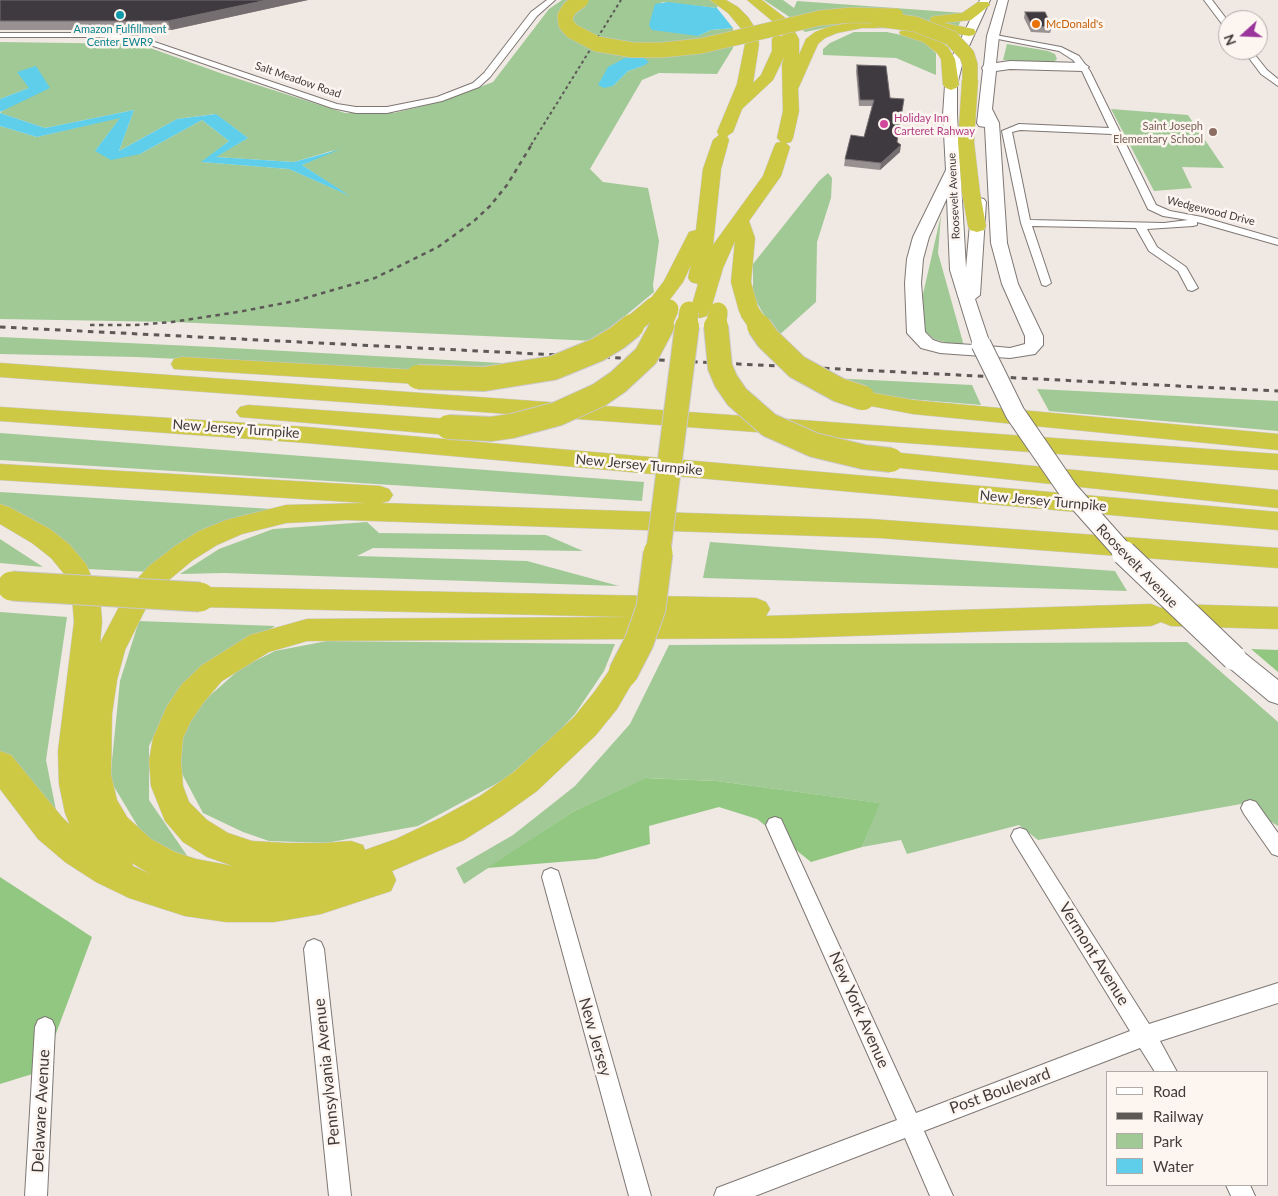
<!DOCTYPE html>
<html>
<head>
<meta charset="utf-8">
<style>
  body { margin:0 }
  #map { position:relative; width:1278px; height:1196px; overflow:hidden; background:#f0e8e3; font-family:Lato,sans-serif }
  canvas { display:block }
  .legend { position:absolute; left:1106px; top:1071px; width:162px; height:115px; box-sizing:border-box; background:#fdf5f0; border:1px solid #b1aba7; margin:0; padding:6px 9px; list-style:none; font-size:15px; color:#403c3a }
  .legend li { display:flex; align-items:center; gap:10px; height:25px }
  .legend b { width:25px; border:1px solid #b1aba7 }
  .north { position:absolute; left:1218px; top:10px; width:50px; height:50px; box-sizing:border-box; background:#fdf5f0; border:1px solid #b1aba7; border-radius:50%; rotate:250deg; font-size:14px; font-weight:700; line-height:20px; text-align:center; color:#403c3a }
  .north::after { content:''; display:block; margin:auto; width:18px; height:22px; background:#99359b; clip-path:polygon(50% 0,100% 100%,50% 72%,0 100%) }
</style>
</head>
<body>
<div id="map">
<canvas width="1278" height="1196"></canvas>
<ul class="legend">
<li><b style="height:6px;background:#fff"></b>Road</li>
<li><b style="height:6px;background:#5d5956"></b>Railway</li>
<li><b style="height:14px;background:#a1c996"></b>Park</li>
<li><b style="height:14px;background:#5eceeb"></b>Water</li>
</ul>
<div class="north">N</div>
</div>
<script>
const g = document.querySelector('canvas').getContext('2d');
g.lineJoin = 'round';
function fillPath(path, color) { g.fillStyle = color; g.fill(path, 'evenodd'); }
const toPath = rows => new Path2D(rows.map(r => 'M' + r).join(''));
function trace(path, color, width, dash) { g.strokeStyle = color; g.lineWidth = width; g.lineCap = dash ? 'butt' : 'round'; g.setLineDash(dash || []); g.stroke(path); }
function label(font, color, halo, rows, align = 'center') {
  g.font = font + ' Lato,sans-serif'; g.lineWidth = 5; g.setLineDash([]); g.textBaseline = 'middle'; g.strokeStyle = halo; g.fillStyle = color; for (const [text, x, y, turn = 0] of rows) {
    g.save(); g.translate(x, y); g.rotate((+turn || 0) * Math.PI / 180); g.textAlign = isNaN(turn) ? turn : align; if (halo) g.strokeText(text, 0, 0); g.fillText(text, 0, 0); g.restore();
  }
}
fillPath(toPath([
  [562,0,719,0,717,8,661,2,698,36,711,30,733,28,733,48,717,74,659,73,642,80,590,169,603,182,648,188,659,241,653,285,654,292,595,341,174,322,0,319,0,126,37,137,121,117,95,151,140,154,202,120,229,141,202,162,289,169,346,194,302,165,335,150,294,162,215,157,248,138,215,114,177,119,119,151,134,110,45,128,0,113,29,88,0,99,0,42,139,44,223,74,345,113,394,113,440,102,493,82,549,9],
  [643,66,628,71,613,86,599,84,606,74],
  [764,0,783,0,794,8,797,1,964,13,958,27,857,21,805,32,791,18],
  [854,32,887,32,920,39,936,53,936,75,896,58,823,55,823,49,830,43],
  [1007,44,1048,51,1055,54,1057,59,1053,63,1003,60],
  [1111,109,1188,115,1224,168,1182,167,1192,188,1154,191],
  [828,173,832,178,831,198,817,242,816,302,777,337,753,296,753,264,819,181],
  [941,215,938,253,964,346,950,344,934,339,924,330,918,316],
  [0,337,213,347,538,365,486,373,136,357,0,354],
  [830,378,972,385,981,405,908,399,867,392],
  [1037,389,1278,401,1278,431,1049,411],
  [0,433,644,482,642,501,0,460],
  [0,492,288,510,151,572,86,569,0,508],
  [367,522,379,533,546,535,583,551,373,548,357,556,527,561,619,586,225,573,180,574,219,549,273,529],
  [0,539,43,567,0,563],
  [710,542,1115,571,1127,591,703,578],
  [0,612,67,617,46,760,57,815,0,763],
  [139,621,275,626,224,661,171,702,149,746,149,800,188,857,146,840,110,780,120,681],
  [327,641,615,644,604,671,575,714,552,739,505,779,418,826,326,843,269,841,243,832,203,813,180,770,183,736,197,707,241,668,275,651],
  [1187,642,1278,722,1278,826,1241,804,1038,840,1019,825,907,854,901,840,862,847,879,803,717,781,647,778,574,811,464,884,456,868,513,835,575,786,630,724,669,645]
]), '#a1c996');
fillPath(toPath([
  [1251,649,1278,650,1278,672],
  [646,778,717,781,880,803,862,847,811,862,757,819,719,807,649,826,650,844,596,859,487,868,574,811],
  [0,877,92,937,42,1071,0,1084]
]), '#92c782');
fillPath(toPath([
  [668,2,717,8,733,28,711,30,698,36,652,30,649,25,655,4],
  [625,58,644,58,649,62,643,66,628,71,613,86,604,88,598,85,608,67],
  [36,66,50,88,0,112,0,99,29,88,17,72],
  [134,110,119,151,177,119,216,114,248,138,216,157,294,162,341,149,302,165,350,196,289,169,201,162,229,141,202,120,140,154,111,160,95,151,120,118,37,137,0,126,0,113,45,128]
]), '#5eceeb');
const street = toPath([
  [547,0,555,0,537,16,490,77,479,87,442,101,387,113,356,113,332,108,136,40,101,37,0,37,0,33,101,33,137,36,337,104,356,107,387,107,437,97,473,83,484,73,531,12,547,0],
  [1204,0,1212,0,1228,21,1228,28,1225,28,1204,0],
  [990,34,1061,47,1079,56,1090,71,1156,205,1170,211,1202,217,1278,239,1278,245,1197,222,1197,225,1193,226,1147,229,1157,247,1186,267,1198,288,1192,291,1188,290,1178,271,1149,251,1136,228,1032,226,1051,283,1046,286,1042,285,1021,223,1002,131,1019,124,1109,128,1082,71,1073,60,1059,51,993,38,990,38,990,34],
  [1020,130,1112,134,1148,209,1163,216,1188,220,1164,223,1030,220,1012,132,1020,130],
  [1243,50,1251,50,1267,70,1278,79,1278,86,1261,74,1243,50],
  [1250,800,1256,802,1278,833,1278,856,1272,854,1244,814,1241,808,1244,802,1250,800],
  [775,817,781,819,916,1113,1130,1031,1014,842,1011,836,1014,830,1020,828,1026,830,1149,1024,1278,983,1278,1003,1160,1041,1177,1072,1155,1072,1140,1048,924,1131,953,1196,930,1196,905,1138,755,1196,714,1196,717,1188,897,1120,766,825,769,819,775,817],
  [551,868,558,871,560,877,651,1196,629,1196,542,877,544,871,551,868],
  [314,939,321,942,324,949,351,1196,329,1196,304,949,307,942,314,939],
  [45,1017,52,1020,55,1027,47,1196,25,1196,35,1027,38,1020,45,1017],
  [1226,1185,1250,1185,1255,1196,1231,1196,1226,1185]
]);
const secondary = toPath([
  [980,0,990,0,964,57,957,85,957,115,966,268,972,202,974,199,979,198,984,199,986,202,980,295,975,299,990,344,988,346,1010,348,1025,344,1025,336,1002,284,991,243,985,127,979,126,977,123,983,70,982,68,984,65,987,36,998,0,1008,0,999,36,996,63,1010,61,1083,63,1089,67,1083,71,1010,69,996,71,992,109,999,123,1007,243,1018,284,1043,336,1043,345,1035,354,1010,358,940,353,921,348,907,333,905,283,907,259,913,237,946,170,943,115,945,85,952,57,980,0],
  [947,198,950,270,973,345,942,343,933,340,925,332,921,283,923,259,929,237,947,198],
  [1234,649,1242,651,1278,680,1278,704,1269,701,1226,665,1222,658,1226,651,1234,649]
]);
const highway = toPath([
  [710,0,726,0,738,7,748,17,757,31,759,44,753,83,761,75,772,51,772,39,774,36,783,36,777,25,747,0,762,0,788,20,799,39,799,55,806,39,815,32,828,27,862,20,930,21,931,17,936,16,962,13,978,2,988,2,990,5,971,20,944,23,974,29,976,32,974,35,969,36,930,29,906,28,933,36,948,47,955,59,959,85,956,88,951,90,946,88,943,85,941,59,937,53,923,42,901,35,899,32,906,28,862,28,837,33,825,38,818,44,798,89,799,111,793,138,791,142,786,143,790,147,781,176,749,221,755,238,751,282,759,311,756,315,749,317,742,315,739,311,731,282,735,241,723,268,710,312,707,316,700,318,693,316,690,312,698,284,691,282,688,278,691,265,683,282,662,310,655,312,648,310,645,306,664,281,687,236,689,232,696,230,703,169,713,140,719,135,717,132,737,84,745,44,743,31,728,13,710,0],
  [784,57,782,65,783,111,777,138,781,142,776,143,774,147,763,176,713,245,721,169,729,140,727,136,733,132,742,109,773,80,784,57],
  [970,75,975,77,978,80,974,142,980,193,986,226,984,230,977,232,970,230,968,226,962,193,958,142,962,80,965,77,970,75],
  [182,357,418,370,426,372,429,377,426,382,418,384,174,369,171,364,174,359,182,357],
  [0,363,1278,454,1278,470,0,377,0,363],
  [863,391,913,400,1278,434,1278,450,913,414,855,403,852,398,855,393,863,391],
  [248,405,448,419,456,422,460,427,456,432,448,435,240,417,236,412,240,407,248,405],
  [0,407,307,427,1278,512,1278,530,307,443,0,421,0,407],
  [891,452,1278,490,1278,508,882,466,879,460,882,454,891,452],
  [0,464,380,486,389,489,393,495,389,501,381,503,870,519,1278,548,1278,568,880,538,346,520,286,523,242,534,217,545,193,560,169,580,149,602,125,650,117,680,112,714,111,775,117,800,127,817,151,839,175,852,196,859,233,866,207,857,183,842,165,821,151,786,149,761,153,738,167,706,182,684,202,665,250,635,307,619,629,617,200,607,190,604,186,597,190,590,200,587,756,598,766,602,770,609,766,616,1151,604,1161,608,1171,604,1278,607,1278,629,1171,626,1161,622,1151,626,789,638,307,641,269,652,222,681,204,702,191,721,183,738,181,761,183,786,189,802,207,820,228,833,252,841,287,843,323,843,351,841,363,845,365,850,396,839,440,818,480,796,515,771,574,717,595,691,613,665,623,661,633,665,638,673,617,709,596,735,537,791,502,816,464,840,392,871,396,880,391,891,321,914,274,922,226,922,185,916,129,898,96,882,65,862,38,839,0,789,0,751,11,755,62,817,70,825,65,813,59,784,58,751,74,622,72,596,65,575,51,558,32,543,0,524,0,504,9,507,50,529,69,544,86,564,100,596,102,622,100,643,129,588,149,566,175,546,199,531,226,520,286,505,366,503,0,480,0,464],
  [132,863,150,874,133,866,132,863]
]);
trace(street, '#7e7773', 2);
trace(secondary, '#7e7773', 2);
trace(highway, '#cac8c8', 1);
fillPath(street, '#fff');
fillPath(secondary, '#fff');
fillPath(highway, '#cec944');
trace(toPath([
  [531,145,621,0]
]), '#5d5956', 2, [3, 3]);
trace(toPath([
  [90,325,135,325,172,322,238,312,295,301,375,278,438,247,474,221,490,206,507,185,532,144]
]), '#5d5956', 2.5, [4.5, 4.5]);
trace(toPath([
  [0,327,1278,391]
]), '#5d5956', 3, [5.5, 5.5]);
const secondaryBridgeFar1 = toPath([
  [981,344,1015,413,1068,490,1125,554]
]);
const secondaryBridge = toPath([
  [1124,553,1234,658]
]);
const highwayBridgeFar3 = toPath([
  [581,0,570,8,565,16,566,24,572,31,597,44,633,50,662,50,701,46,820,18,851,15,896,16],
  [877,19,915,24,951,38,967,55,970,65,970,80]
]);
const highwayBridgeFar2 = toPath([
  [749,311,760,327],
  [630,327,655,306],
  [661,327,669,309],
  [687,327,689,311],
  [716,327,718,312]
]);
const highwayBridgeFar1 = toPath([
  [716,326,720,367,726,381,737,397,769,425,814,445,864,457,891,460],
  [759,326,768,339,797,367,839,390,863,398],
  [418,377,484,379,553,368,597,350,617,338,632,326],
  [448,427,491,429,512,426,557,414,599,395,618,382,646,356,662,326],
  [658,554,687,326]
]);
const highwayBridge = toPath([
  [12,586,200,597],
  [623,673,639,642,651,608,658,553]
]);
trace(secondaryBridgeFar1, '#7e7773', 21, []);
trace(secondaryBridge, '#7e7773', 26, []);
trace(highwayBridgeFar3, '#cac8c8', 16, []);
trace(highwayBridgeFar2, '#cac8c8', 20, []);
trace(highwayBridgeFar1, '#cac8c8', 26, []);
trace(highwayBridge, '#cac8c8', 31, []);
trace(secondaryBridgeFar1, '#fff', 19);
trace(secondaryBridge, '#fff', 24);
trace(highwayBridgeFar3, '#cec944', 15);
trace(highwayBridgeFar2, '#cec944', 19);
trace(highwayBridgeFar1, '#cec944', 24);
trace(highwayBridge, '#cec944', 29);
fillPath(toPath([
  [0,0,308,0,171,30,0,30],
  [1025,12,1052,27,1050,33,1031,32,1024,18],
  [857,65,897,142,900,152,880,170,844,166,845,159,864,137,872,106,859,106,856,71]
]), '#989191');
fillPath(toPath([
  [267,0,308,0,171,30,168,21],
  [901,145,900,152,880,170,881,163]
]), '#746e70');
const building = toPath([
  [0,0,267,0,168,21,0,21,0,0],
  [1025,12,1045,12,1052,27,1032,26,1025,12],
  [857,65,886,66,890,98,904,99,897,142,901,145,881,163,845,159,851,135,864,137,874,100,860,100,857,65]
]);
fillPath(building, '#3f3a3f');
trace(building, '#746e70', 1);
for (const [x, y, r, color] of [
  [120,15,5,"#0f9aa8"],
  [1036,24,5,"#e8710a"],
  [884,124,5,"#d1479c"],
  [1213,132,5,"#8d6e63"]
]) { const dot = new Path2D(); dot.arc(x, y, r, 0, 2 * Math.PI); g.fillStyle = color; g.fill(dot); trace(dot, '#fdf5f0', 2); }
label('11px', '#c56008', '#fdf5f0', [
  ["McDonald's",1046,24]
], 'left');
label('11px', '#0d838f', '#fdf5f0', [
  ["Amazon Fulfillment",120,29],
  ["Center EWR9",120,42]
]);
label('11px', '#403c3a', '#fdf5f0', [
  ["Salt Meadow Road",298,80,19],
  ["Roosevelt Avenue",954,196,-93],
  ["Wedgewood Drive",1211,211,14]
]);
label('11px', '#b23c85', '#fdf5f0', [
  ["Holiday Inn",894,118],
  ["Carteret Rahway",894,131]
], 'left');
label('11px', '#785e54', '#fdf5f0', [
  ["Saint Joseph",1203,126],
  ["Elementary School",1203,139]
], 'right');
label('14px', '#403c3a', '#fdf5f0', [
  ["New Jersey Turnpike",236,429,4],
  ["New Jersey Turnpike",639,465,5],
  ["New Jersey Turnpike",1043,501,5],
  ["Roosevelt Avenue",1137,566,46]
]);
label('16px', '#403c3a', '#fdf5f0', [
  ["Vermont Avenue",1094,954,58],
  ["New York Avenue",859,1010,66],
  ["New Jersey",595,1037,74],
  ["Pennsylvania Avenue",327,1072,-96],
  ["Post Boulevard",1000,1091,-20],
  ["Delaware Avenue",41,1111,-87]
]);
</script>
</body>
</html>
